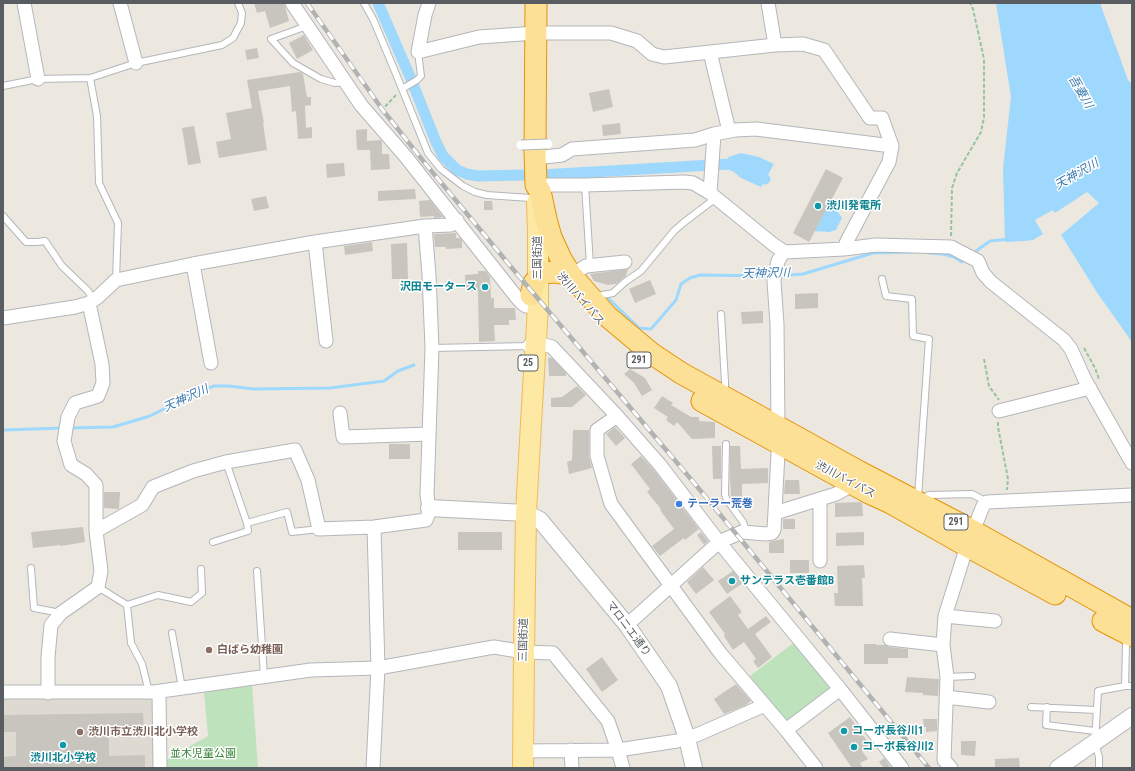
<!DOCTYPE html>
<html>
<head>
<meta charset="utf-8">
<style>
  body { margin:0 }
  #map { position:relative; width:1135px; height:771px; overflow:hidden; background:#ece8e0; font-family:"Roboto Condensed",sans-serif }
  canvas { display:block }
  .frame { position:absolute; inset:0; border:4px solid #595d61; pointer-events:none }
</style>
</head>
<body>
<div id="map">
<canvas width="1135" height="771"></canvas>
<div class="frame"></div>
</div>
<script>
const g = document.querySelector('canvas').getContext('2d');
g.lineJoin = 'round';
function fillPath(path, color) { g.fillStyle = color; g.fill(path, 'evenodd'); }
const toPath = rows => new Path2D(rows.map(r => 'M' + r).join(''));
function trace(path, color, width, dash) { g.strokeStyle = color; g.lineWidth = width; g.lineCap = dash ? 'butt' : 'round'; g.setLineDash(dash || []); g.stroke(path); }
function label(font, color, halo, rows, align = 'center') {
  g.font = font + ' "Roboto Condensed","Noto Sans JP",sans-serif'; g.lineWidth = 3; g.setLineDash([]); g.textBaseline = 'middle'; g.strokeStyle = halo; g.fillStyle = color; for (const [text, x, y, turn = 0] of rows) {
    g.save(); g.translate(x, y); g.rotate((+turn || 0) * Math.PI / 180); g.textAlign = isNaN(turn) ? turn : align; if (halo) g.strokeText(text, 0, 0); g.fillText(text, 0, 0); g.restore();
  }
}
fillPath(toPath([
  [3,696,156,696,158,768,3,768]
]), '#dedad1');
fillPath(toPath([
  [796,641,834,687,791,721,785,721,750,676],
  [252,684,258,768,165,768,164,761,208,736,204,691]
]), '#bee3bc');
fillPath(toPath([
  [996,3,1100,3,1128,80,1132,84,1132,342,1098,294,1061,235,1099,203,1087,192,1055,213,1053,210,1035,220,1043,234,1033,240,1025,241,1005,242,1003,168,1011,97],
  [741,153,759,157,774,164,761,187,741,178,734,172,729,164,728,157],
  [827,203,835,208,842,218,836,230,829,232,813,231]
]), '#9ed9fd');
trace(toPath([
  [976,251,990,241,1009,239],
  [929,253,943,254,954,257,962,262],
  [778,276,803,274,873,253,912,252],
  [605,298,608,298,639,328,651,329,676,300,681,284,690,278,700,275,771,276],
  [70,428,113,427,150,416,193,394,214,386,229,386,253,389,330,388,384,381,398,371,414,365],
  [3,431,4,430,63,428]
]), '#9ed9fd', 3);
trace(toPath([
  [378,3,411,79,436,142,443,156,457,170,467,174,478,176,525,175],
  [541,175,729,164,765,179]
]), '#9ed9fd', 11);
fillPath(toPath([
  [254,3,284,3,289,21,270,28,265,11,257,13],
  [304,35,313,50,297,59,289,43],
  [257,48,259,58,247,60,245,50],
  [300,72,303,74,307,97,311,97,311,105,305,106,306,128,312,127,312,138,298,139,296,111,292,112,290,86,258,91,264,123,263,123,267,150,219,158,216,142,231,139,226,113,252,108,247,80],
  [609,89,613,107,593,112,589,93],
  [620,123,621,134,603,136,602,125],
  [194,126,201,163,188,165,182,128],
  [367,129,367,141,381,140,382,142,382,154,389,154,390,169,371,170,370,150,357,150,356,130],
  [344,163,345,176,327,178,326,164],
  [826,169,843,178,809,242,793,233],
  [415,189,416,199,378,201,378,191],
  [266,196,269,208,254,211,251,199],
  [430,200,443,217,434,218,434,216,420,217,419,201],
  [484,201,492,201,493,210,484,210],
  [456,233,456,238,460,238,462,240,462,248,446,249,446,247,435,247,434,234],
  [372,242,373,251,345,255,344,246],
  [407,243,408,279,392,279,391,244],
  [628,269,626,276,616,284,608,285,594,281,590,274],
  [478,271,486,271,490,277,491,298,494,298,494,308,515,308,516,320,509,320,509,325,494,325,495,341,479,342,478,291,466,291,465,275,478,274],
  [650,280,656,294,635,303,629,289],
  [818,293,818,308,795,309,795,294],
  [763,311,763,323,742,324,741,312],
  [548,358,552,358,566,373,566,376,549,376],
  [630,369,645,378,652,390,642,396,634,383,624,374],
  [577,386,586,395,572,407,551,407,551,398,562,397],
  [662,396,673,403,671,405,691,417,699,417,699,421,715,422,715,438,692,439,677,422,674,426,666,420,668,417,654,408],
  [615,427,625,438,616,446,606,434],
  [573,430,589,430,589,456,592,468,569,474,567,462,572,460],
  [389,444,410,444,410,459,389,459],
  [712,446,721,446,721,479,713,479],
  [730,446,740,446,741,469,768,468,768,483,742,484,742,498,731,498,730,479],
  [641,456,654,470,699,529,685,540,684,538,660,556,652,546,674,529,660,510,661,509,647,492,650,489,631,464],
  [785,480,799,480,800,494,784,494],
  [104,492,120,492,119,509,104,508],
  [861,502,862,503,863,516,835,517,835,503],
  [783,519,795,519,795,529,783,529],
  [83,527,85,542,61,546,60,545,33,548,31,532],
  [458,532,502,532,502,550,458,550],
  [701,532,708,541,704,545,697,535],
  [864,532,864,545,836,546,836,533],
  [784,539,784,553,769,553,769,542,777,540],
  [790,560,809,560,809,573,790,573],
  [864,565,865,578,862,578,863,606,835,606,834,593,838,593,837,566],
  [703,567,714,580,696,594,687,582],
  [733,571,743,583,727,594,718,581],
  [730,596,742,612,738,615,748,629,766,616,771,622,755,634,772,657,758,668,753,661,756,659,744,642,733,650,724,636,725,634,709,612],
  [864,644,876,644,876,645,885,645,889,647,908,649,908,658,888,658,888,664,864,664],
  [602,657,618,680,602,692,586,669],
  [907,677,939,679,938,696,923,695,923,693,905,692],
  [736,684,751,701,746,705,724,714,714,699],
  [143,713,144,731,109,731,109,756,145,755,145,768,3,768,3,757,16,756,16,732,3,732,3,715],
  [850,717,870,745,862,751,868,759,860,763,863,768,852,768,828,733],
  [923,719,937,719,937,731,926,732,926,727,924,727],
  [961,741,976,741,975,756,961,755],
  [884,758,890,766,888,768,884,768,879,762],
  [1019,758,1020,768,995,768,995,759]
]), '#c8c5bf');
const service = toPath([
  [364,3,373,19,394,69,428,153,441,169,463,186,475,192,487,195,530,198],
  [307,26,271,39,293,63,321,79,335,83,346,82],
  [90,78,97,116,99,183,118,223,116,280],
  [3,86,38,79,90,78,136,63,222,45,233,38,241,23,242,13,238,3],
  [402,89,417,80,421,76,418,52],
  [585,185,590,265],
  [3,216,26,242,37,242,45,241,62,266,88,291,94,300],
  [882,279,886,296,912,299,913,336,929,339,918,497],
  [596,299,602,295,613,293,625,282,641,271,674,231,683,223,716,198],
  [721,314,725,382,725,388,723,392],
  [432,348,529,346],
  [726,444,725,495,727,500,743,522,747,533],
  [226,462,247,523,287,512,292,532,319,529],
  [921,499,929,495,972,494,987,502],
  [213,542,248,531,247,523],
  [31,568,34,608,61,613],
  [257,571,264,676],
  [98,587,127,605,158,595,191,602,202,593,201,569],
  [127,605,131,643,142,664,149,692],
  [172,633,182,688],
  [1128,638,1126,645,1125,686,1132,686],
  [947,677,972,676],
  [1031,707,1097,710],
  [1047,707,1046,725,1095,731],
  [1099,768,1099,757,1095,743,1098,691,1125,686]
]);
const minor = toPath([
  [24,3,38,79],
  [120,3,136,63],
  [292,3,361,105,406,157,518,299,523,304,526,306,538,306],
  [429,3,425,15,418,52,479,37,536,33,611,33,637,41,652,54,664,57,775,45,803,44,824,50,870,118,882,118,892,146,889,162,847,241,844,249],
  [768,3,775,45],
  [710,52,729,131],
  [535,158,562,155,572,149,695,140,714,134],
  [536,185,585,185,684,182,693,183,710,193,774,245,785,252,844,249,876,245,951,247,978,261,983,273,991,282,1064,340,1071,349,1085,380,1132,463],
  [710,193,714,134,735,130,756,129,892,146],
  [315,242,326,341],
  [193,264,211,363],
  [571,275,586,266,625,262],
  [89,303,102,364,103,383,98,396,75,403,68,417,64,441,71,465,86,474,96,485,96,531],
  [3,318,75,307,89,303,98,297,116,280,193,264,315,242,425,226,451,225,457,220],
  [529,346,546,345,552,347,617,416,660,465,719,542,840,689,902,768],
  [999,411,1090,388],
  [340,413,343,437,429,434],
  [617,416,597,430,597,456,611,504,721,654,786,730,816,768],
  [775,513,820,499],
  [820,561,820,499,836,494,845,489,853,477],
  [945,616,995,621],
  [627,625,719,542,742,532,766,534,772,533,774,530,778,453,780,445,778,426,777,324,774,282,775,274,778,261,784,251],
  [890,639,943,645],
  [3,692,154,692,311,670,378,668,494,647,524,652,553,653,608,721,618,750,623,768],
  [159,692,160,768],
  [48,693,48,657,51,625,61,613,98,587,101,571,96,531,142,505,153,487,193,471,226,462,295,450,308,480,319,529,374,527,426,520,428,515,429,508,427,495,432,348,429,275,425,226],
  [946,697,989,702],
  [786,730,840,689],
  [571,750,572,768],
  [523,751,618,750,677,741,687,738,699,734,765,705],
  [373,768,378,668,374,527],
  [951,768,944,760,947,677,943,645,945,616,967,546,983,506,987,502,1132,495]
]);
const tertiary = toPath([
  [429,508,526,513,540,520,627,625,669,686,687,738,694,768],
  [1058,768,1132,716]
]);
const primary = toPath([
  [523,768,524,652,526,513,531,423,538,306,538,233,537,202]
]);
const trunk = toPath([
  [536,3,535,151,536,185,540,191,546,219,551,237,561,259,571,275,607,316,651,353,681,373,858,471,962,525,1132,620],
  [531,295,534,283,542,273,555,272,571,275],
  [702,401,869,493,891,503,967,546,1055,594],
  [1103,621,1132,636]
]);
trace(service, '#b3b6bb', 8);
trace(minor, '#b3b6bb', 15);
trace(tertiary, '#b3b6bb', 18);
trace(primary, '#eebb57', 22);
trace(trunk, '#e69305', 23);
trace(toPath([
  [381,111,396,95],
  [951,236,952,188,957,173,981,132,984,117,984,59,973,9,970,3],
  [1084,348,1095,368,1099,379],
  [984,359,989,386,999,400],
  [998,422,998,427,1008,479,1007,490]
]), '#96c4a0', 2, [4, 2]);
trace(service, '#fff', 6);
trace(minor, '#fff', 13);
trace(tertiary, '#fff', 16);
trace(primary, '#fde9a3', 20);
trace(trunk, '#fce096', 21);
const rail = toPath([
  [307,3,382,109,424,162,512,268,695,484,929,768]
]);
trace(rail, '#b1b2b2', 4.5);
trace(rail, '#fff', 3, [9]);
const pedestrianBridge = toPath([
  [521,145,548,144]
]);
trace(pedestrianBridge, '#b3b6bb', 11, []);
trace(pedestrianBridge, '#fff', 9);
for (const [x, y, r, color] of [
  [818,206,4,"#0f9aa8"],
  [485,287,4,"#0f9aa8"],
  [679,504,4,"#3f7fe0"],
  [732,581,4,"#0f9aa8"],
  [209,650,4,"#8d6e63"],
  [844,731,4,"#0f9aa8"],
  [80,732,4,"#8d6e63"],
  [63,745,4,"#0f9aa8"],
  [854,747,4,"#0f9aa8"]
]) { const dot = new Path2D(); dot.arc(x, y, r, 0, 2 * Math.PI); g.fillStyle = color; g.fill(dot); trace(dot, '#fff', 1.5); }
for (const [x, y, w] of [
  [639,360,24],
  [528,363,20],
  [956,522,24]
]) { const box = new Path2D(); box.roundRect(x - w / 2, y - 8, w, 16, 3); g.fillStyle = '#fff'; g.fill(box); trace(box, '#595d61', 1); }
label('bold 10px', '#595d61', null, [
  ["291",639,360],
  ["25",528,363],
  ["291",956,522]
]);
label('bold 11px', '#0d838f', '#fff', [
  ["渋川発電所",826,206],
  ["沢田モータース",477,287,"right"],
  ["サンテラス壱番館B",740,581],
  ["コーポ長谷川1",852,731],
  ["コーポ長谷川2",862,747],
  ["渋川北小学校",63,758,"center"]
], 'left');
label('11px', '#595d61', '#fff', [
  ["三国街道",538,258,-90],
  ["渋川バイパス",580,299,49],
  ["渋川バイパス",845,480,28],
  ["マロニエ通り",628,629,53],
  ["三国街道",524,640,-89]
]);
label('bold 11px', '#366cbe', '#fff', [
  ["テーラー荒巻",687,504]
], 'left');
label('bold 11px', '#785e54', '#fff', [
  ["白ばら幼稚園",217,650],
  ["渋川市立渋川北小学校",88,732]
], 'left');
label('11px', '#378236', '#fff', [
  ["並木児童公園",203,754]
]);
label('italic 12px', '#3d7aae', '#fff', [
  ["吾妻川",1080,92,60],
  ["天神沢川",1077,175,-30],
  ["天神沢川",766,274,-1],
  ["天神沢川",186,399,-25]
]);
</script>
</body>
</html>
